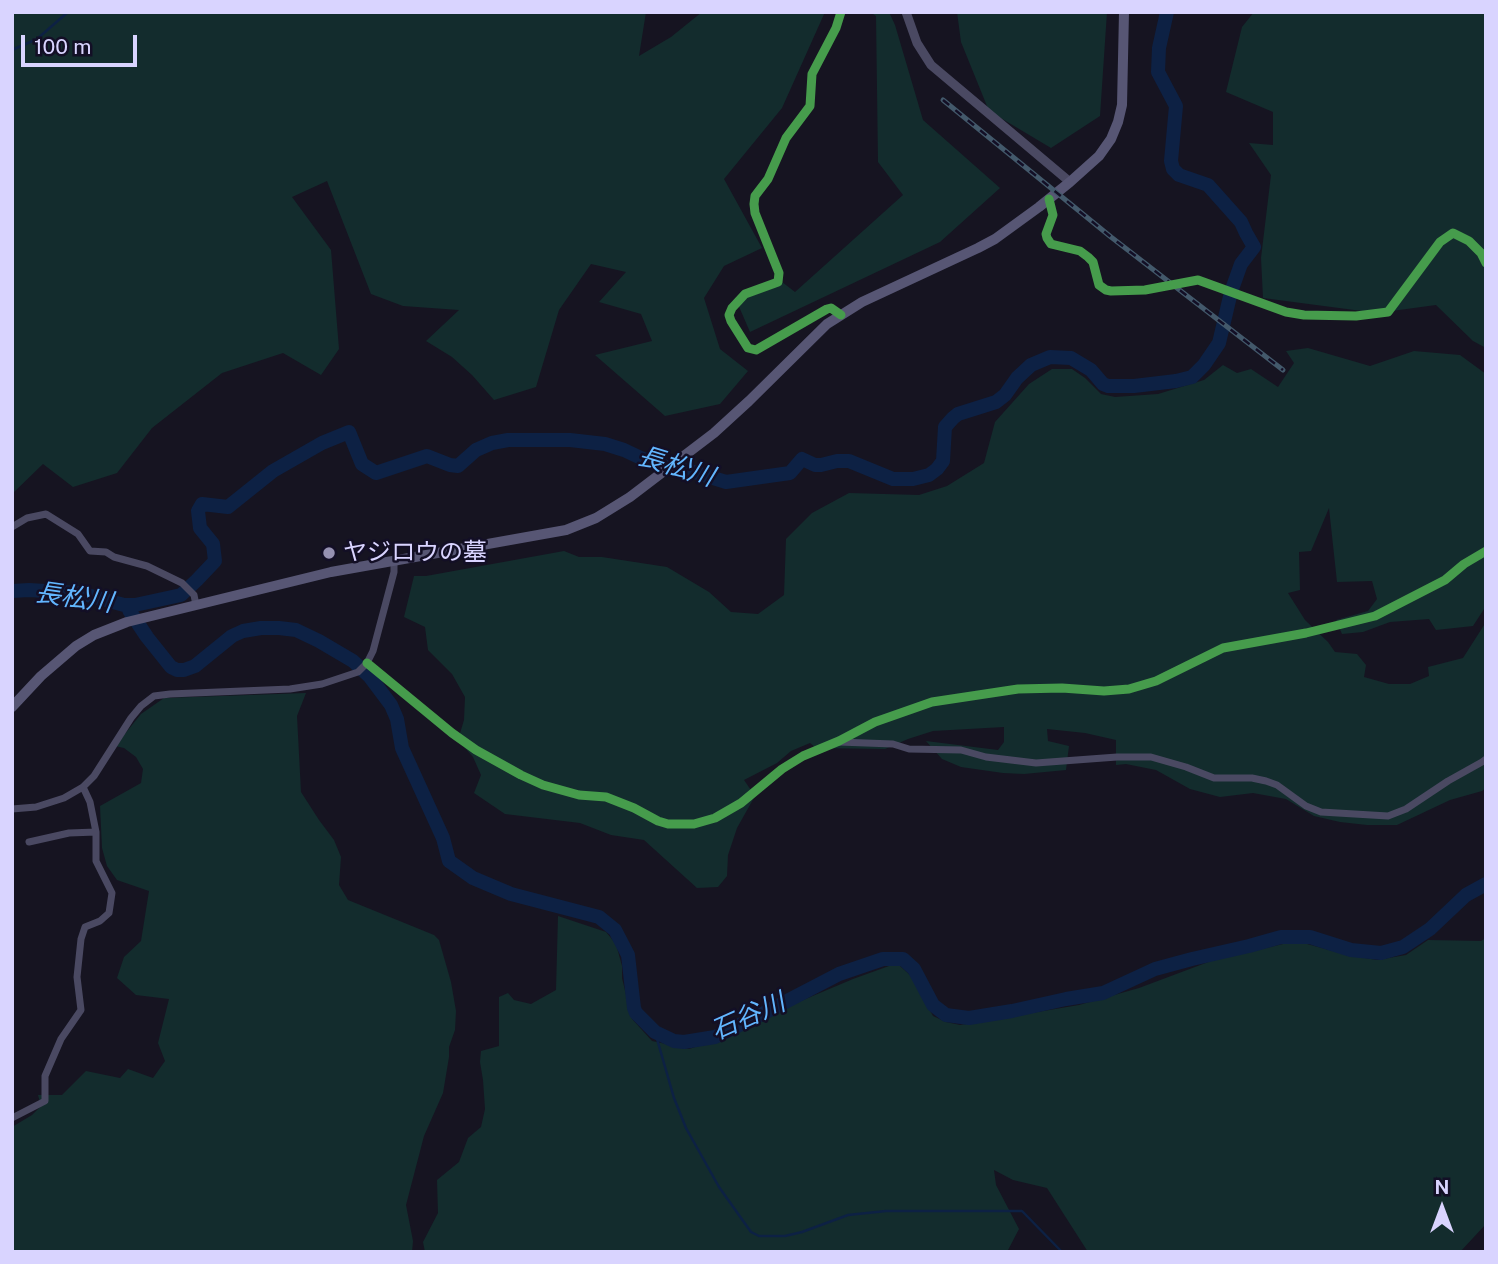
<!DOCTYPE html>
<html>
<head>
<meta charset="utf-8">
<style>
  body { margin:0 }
  #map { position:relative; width:1498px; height:1264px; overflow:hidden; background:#161421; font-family:"Public Sans",sans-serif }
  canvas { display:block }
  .frame { position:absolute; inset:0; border:14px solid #d9d4ff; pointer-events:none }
  .north { position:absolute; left:1407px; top:1173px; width:70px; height:70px; -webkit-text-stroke:5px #130f26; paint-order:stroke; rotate:0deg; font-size:19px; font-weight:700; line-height:28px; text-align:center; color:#d9d4ff }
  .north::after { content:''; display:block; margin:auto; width:24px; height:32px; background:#d9d4ff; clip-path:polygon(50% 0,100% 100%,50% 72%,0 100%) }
  .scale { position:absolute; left:21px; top:35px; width:116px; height:32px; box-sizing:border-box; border:4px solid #d9d4ff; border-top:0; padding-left:9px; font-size:21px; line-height:24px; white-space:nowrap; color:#d9d4ff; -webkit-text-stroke:5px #130f26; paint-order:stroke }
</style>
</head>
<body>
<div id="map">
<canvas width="1498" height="1264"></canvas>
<div class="frame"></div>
<div class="north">N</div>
<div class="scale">100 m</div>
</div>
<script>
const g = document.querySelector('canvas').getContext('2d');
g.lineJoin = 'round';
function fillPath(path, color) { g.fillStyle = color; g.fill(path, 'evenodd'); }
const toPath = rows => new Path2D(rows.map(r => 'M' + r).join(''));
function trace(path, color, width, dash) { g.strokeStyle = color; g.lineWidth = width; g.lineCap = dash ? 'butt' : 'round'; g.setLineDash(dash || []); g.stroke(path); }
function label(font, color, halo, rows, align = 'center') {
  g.font = font + ' "Public Sans","Noto Sans JP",sans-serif'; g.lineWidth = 5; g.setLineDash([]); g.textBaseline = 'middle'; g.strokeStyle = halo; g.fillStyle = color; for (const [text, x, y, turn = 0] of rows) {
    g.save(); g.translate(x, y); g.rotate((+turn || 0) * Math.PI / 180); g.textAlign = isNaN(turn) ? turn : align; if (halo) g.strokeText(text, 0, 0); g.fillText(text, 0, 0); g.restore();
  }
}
fillPath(toPath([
  [12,12,646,12,639,56,671,37,702,12,825,12,782,108,724,179,762,248,724,266,704,298,720,349,748,371,720,404,665,416,595,355,652,341,641,314,599,302,626,272,591,264,559,310,536,387,494,400,472,375,452,357,426,341,459,310,403,306,371,294,327,181,292,197,331,250,339,349,321,375,283,353,222,373,152,428,117,473,73,487,43,464,12,494],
  [870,12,889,12,895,25,923,120,1000,188,940,242,750,332,737,302,777,278,795,292,903,195,878,162,876,16],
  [957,12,1107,12,1100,116,1051,148,989,111,961,42],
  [1254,12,1486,12,1486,348,1473,341,1436,305,1377,313,1263,298,1261,258,1271,175,1249,143,1273,145,1273,112,1226,92,1242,27],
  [1308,348,1370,366,1414,351,1460,355,1486,374,1486,606,1473,626,1436,630,1429,619,1390,622,1363,632,1342,634,1336,620,1368,611,1377,599,1372,581,1337,582,1329,508,1311,551,1299,552,1300,590,1288,593,1305,620,1328,642,1335,652,1357,654,1366,665,1364,677,1389,684,1410,684,1429,676,1428,667,1463,658,1486,622,1486,788,1482,791,1450,800,1397,825,1367,825,1340,822,1314,816,1286,799,1253,793,1220,797,1190,789,1156,770,1126,764,1116,765,1116,740,1085,733,1047,729,1048,741,1069,746,1066,770,1024,774,1003,773,961,767,942,759,926,741,998,750,1004,742,1004,727,933,731,908,739,885,749,816,748,810,743,791,751,777,763,744,780,755,796,737,828,728,855,727,876,718,887,697,888,644,840,611,835,580,823,505,814,474,793,481,775,473,757,458,740,464,720,465,697,452,674,428,650,425,627,404,617,414,576,426,576,564,551,579,557,602,557,667,567,709,592,731,612,758,614,784,595,786,539,812,513,849,493,919,495,947,486,984,463,995,422,1029,384,1052,369,1072,369,1085,378,1101,394,1115,397,1158,394,1204,380,1223,365,1237,373,1251,369,1278,387,1294,363,1286,351],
  [306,693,297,716,301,792,319,820,334,840,341,857,339,885,348,900,434,935,439,940,451,982,456,1011,455,1030,449,1047,449,1057,443,1093,424,1136,406,1205,413,1241,412,1252,12,1252,12,1127,32,1115,41,1106,38,1095,62,1095,86,1071,120,1078,128,1069,153,1078,165,1061,158,1043,169,999,136,995,117,978,124,957,141,941,149,891,117,880,107,866,102,848,100,806,141,783,143,769,136,757,124,748,115,746,141,714,164,698],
  [558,916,606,932,616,944,622,966,622,978,632,1019,652,1041,689,1049,732,1035,789,1006,853,979,889,966,900,966,911,976,933,1016,946,1022,960,1025,1079,1005,1139,988,1211,961,1283,944,1307,944,1348,955,1377,960,1406,955,1428,940,1481,941,1486,938,1486,1224,1460,1252,1088,1252,1047,1188,1013,1180,994,1170,996,1185,1019,1229,1007,1252,425,1252,423,1242,438,1213,437,1180,459,1162,468,1138,481,1127,485,1109,483,1080,480,1062,481,1051,499,1046,499,997,508,993,514,1000,531,1004,556,990]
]), '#132c2d');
trace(toPath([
  [12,50,37,39,68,12],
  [655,1032,674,1098,686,1128,719,1187,751,1232,759,1236,785,1236,802,1232,848,1215,886,1211,1022,1211,1062,1252]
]), '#0d2144', 2.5);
trace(toPath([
  [12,591,29,590,80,593,124,605,135,605,181,595,197,580,215,561,213,544,200,528,198,511,202,504,228,507,273,471,322,443,349,432,362,464,376,473,427,456,450,465,458,466,476,450,492,443,508,440,570,440,605,444,624,450,641,458,670,468,694,472,726,482,790,473,802,459,815,465,821,465,837,461,849,461,893,479,913,479,929,475,937,469,943,461,945,427,953,418,958,414,996,402,1005,395,1017,378,1031,365,1050,357,1071,358,1091,370,1103,384,1108,386,1134,386,1176,381,1192,377,1204,365,1219,343,1231,292,1241,264,1254,247,1246,233,1241,222,1208,185,1179,175,1173,169,1171,161,1176,106,1158,72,1159,48,1167,12],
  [129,610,147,637,171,667,177,670,184,670,195,666,232,636,243,631,261,628,279,628,296,630,319,641,353,661,370,677,391,705,397,719,402,748,443,838,449,861,473,878,511,894,599,917,615,930,628,955,634,1008,636,1013,655,1032,674,1041,684,1042,715,1037,764,1013,839,974,883,959,903,959,914,969,933,1005,946,1015,969,1018,1012,1011,1066,999,1103,993,1155,969,1192,959,1249,946,1281,937,1310,937,1351,950,1381,953,1403,947,1430,929,1466,895,1486,884]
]), '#0d2144', 14);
trace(toPath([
  [1049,199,1053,215,1046,234,1047,238,1051,244,1080,251,1088,257,1093,262,1099,285,1106,290,1111,291,1145,290,1198,280,1286,312,1304,315,1356,316,1388,312,1440,242,1453,233,1469,241,1481,253,1486,263],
  [841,315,831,308,827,309,756,350,748,348,731,321,729,315,732,308,745,294,778,282,779,273,755,213,754,204,755,196,768,179,786,138,810,106,812,74,836,28,841,12],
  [12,527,27,518,46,514,78,534,90,551,106,552,114,557,147,566,182,583,194,595,196,605],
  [367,663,452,733,476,750,521,775,543,785,579,795,606,797,634,808,658,821,668,824,694,824,715,818,741,803,782,769,803,756,839,741,875,722,932,702,1018,689,1062,688,1104,691,1129,689,1156,681,1223,648,1306,633,1375,616,1445,580,1464,564,1486,551],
  [839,742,893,744,909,749,961,750,986,757,1036,763,1117,757,1151,757,1186,767,1214,778,1252,778,1266,781,1277,785,1306,806,1321,812,1388,816,1406,809,1448,781,1482,762,1486,759],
  [12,809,36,807,64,798,83,787,94,776,131,718,141,706,154,696,170,694,290,689,322,684,358,672,367,663,373,651,394,572,394,559],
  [29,842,69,833,96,832],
  [12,1118,45,1101,45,1076,61,1039,81,1010,77,977,81,939,85,927,100,921,109,913,112,893,96,861,96,832,90,802,83,787]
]), '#4a4962', 7);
trace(toPath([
  [906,12,917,43,931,65,1070,182]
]), '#4a4962', 9);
trace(toPath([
  [12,707,41,676,76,646,94,635,127,622,331,572,566,530,596,518,609,510,630,497,714,433,749,401,827,324,862,302,978,248,995,239,1039,207,1070,182,1099,156,1111,139,1118,122,1122,105,1124,12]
]), '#575674', 10);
const rail = toPath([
  [943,100,1111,237,1283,370]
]);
trace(rail, '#43596b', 5);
trace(rail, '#130f26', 2.5, [8]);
trace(toPath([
  [1049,199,1053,215,1046,234,1047,238,1051,244,1080,251,1088,257,1093,262,1099,285,1106,290,1111,291,1145,290,1198,280,1286,312,1304,315,1356,316,1388,312,1440,242,1453,233,1469,241,1481,253,1486,263],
  [841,315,831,308,827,309,756,350,748,348,731,321,729,315,732,308,745,294,778,282,779,273,755,213,754,204,755,196,768,179,786,138,810,106,812,74,836,28,841,12],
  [367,663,452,733,476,750,521,775,543,785,579,795,606,797,634,808,658,821,668,824,694,824,715,818,741,803,782,769,803,756,839,741,875,722,932,702,1018,689,1062,688,1104,691,1129,689,1156,681,1223,648,1306,633,1375,616,1445,580,1464,564,1486,551]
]), '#469c4c', 9);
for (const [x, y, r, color] of [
  [329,553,7,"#9591b1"]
]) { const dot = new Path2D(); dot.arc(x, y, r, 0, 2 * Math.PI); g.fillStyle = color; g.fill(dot); trace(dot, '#130f26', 2.5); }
label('24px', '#d9d4ff', '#130f26', [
  ["ヤジロウの墓",343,553]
], 'left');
label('italic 26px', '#62b6ff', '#130f26', [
  ["長松川",676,467,17],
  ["長松川",74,598,8],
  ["石谷川",748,1017,-24]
]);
</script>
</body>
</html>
